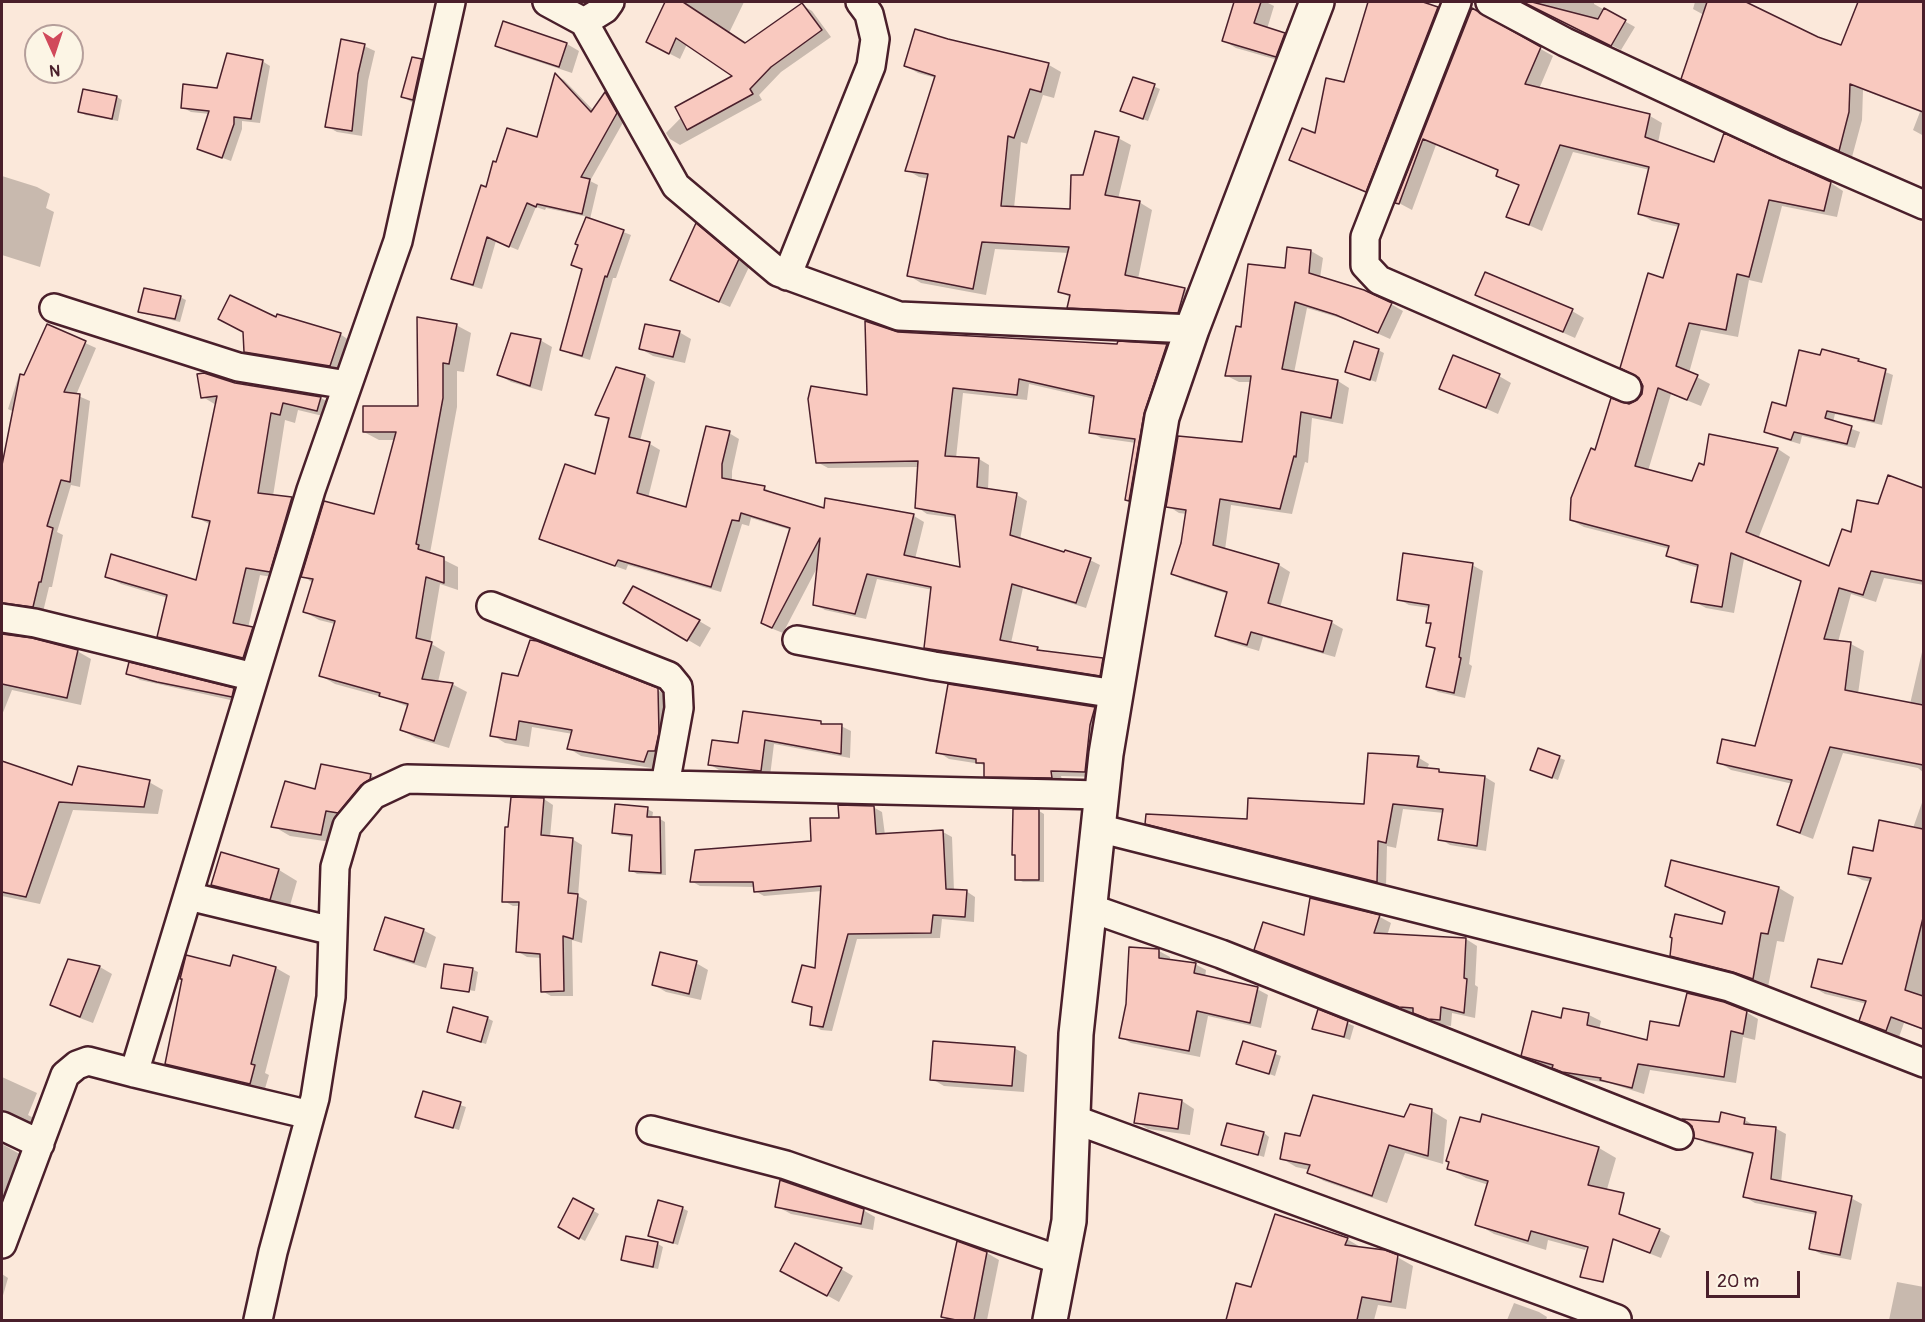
<!DOCTYPE html>
<html>
<head>
<meta charset="utf-8">
<style>
  body { margin:0 }
  #map { position:relative; width:1925px; height:1322px; overflow:hidden; background:#fbe8da; font-family:Pangolin,sans-serif }
  canvas { display:block }
  .frame { position:absolute; inset:0; border:3px solid #4a1f2b; pointer-events:none }
  .north { position:absolute; left:24px; top:24px; width:60px; height:60px; box-sizing:border-box; background:#fcf5e5; border:2px solid #b59f9b; border-radius:50%; rotate:177deg; font-size:16px; font-weight:700; line-height:24px; text-align:center; color:#4a1f2b }
  .north::after { content:''; display:block; margin:auto; width:21px; height:27px; background:#d1495b; clip-path:polygon(50% 0,100% 100%,50% 72%,0 100%) }
  .scale { position:absolute; left:1706px; top:1271px; width:94px; height:27px; box-sizing:border-box; border:3px solid #4a1f2b; border-top:0; padding-left:8px; font-size:18px; line-height:21px; white-space:nowrap; color:#4a1f2b; -webkit-text-stroke:4px #fcf5e5; paint-order:stroke }
</style>
</head>
<body>
<div id="map">
<canvas width="1925" height="1322"></canvas>
<div class="frame"></div>
<div class="north">N</div>
<div class="scale">20 m</div>
</div>
<script>
const g = document.querySelector('canvas').getContext('2d');
g.lineJoin = 'round';
function fillPath(path, color) { g.fillStyle = color; g.fill(path, 'evenodd'); }
const toPath = rows => new Path2D(rows.map(r => 'M' + r).join(''));
function trace(path, color, width, dash) { g.strokeStyle = color; g.lineWidth = width; g.lineCap = dash ? 'butt' : 'round'; g.setLineDash(dash || []); g.stroke(path); }
fillPath(toPath([
  [667,2,744,2,715,62,687,44,680,59,647,42],
  [1235,2,1266,2,1274,6,1267,29,1285,34,1297,41,1288,63,1236,48,1224,41],
  [1369,2,1419,2,1448,15,1377,197,1291,159,1316,135,1345,83],
  [1525,2,1594,2,1594,4,1635,27,1621,50],
  [1695,2,1742,2,1818,38,1842,47,1860,2,1924,2,1924,136,1913,130,1920,112,1863,90,1862,120,1852,157,1696,86,1704,15,1693,9],
  [802,5,812,11,831,37,781,72,759,95,762,100,680,145,670,139,666,133,709,89,735,76],
  [1472,10,1553,56,1539,89,1650,116,1662,123,1658,143,1715,163,1831,183,1843,191,1837,217,1782,206,1762,283,1749,280,1738,337,1701,330,1689,373,1710,384,1701,406,1671,394,1648,471,1693,483,1705,467,1711,435,1778,449,1790,457,1758,539,1830,568,1852,534,1879,505,1889,477,1924,489,1924,585,1884,578,1876,602,1851,594,1838,642,1851,644,1864,651,1858,694,1910,704,1922,652,1924,652,1924,773,1918,768,1843,753,1813,839,1792,831,1779,824,1793,784,1731,770,1719,762,1756,748,1802,582,1744,559,1734,613,1706,608,1693,601,1699,568,1681,563,1668,555,1670,549,1584,527,1571,520,1596,452,1629,405,1638,401,1643,394,1644,385,1641,378,1664,279,1679,227,1652,221,1640,214,1650,170,1573,152,1542,231,1508,216,1520,186,1498,175,1500,171,1436,145,1412,210,1397,202],
  [504,23,567,44,579,51,572,73,509,52,496,45],
  [948,41,1049,65,1061,72,1054,98,1043,95,1027,144,1021,142,1014,208,1071,211,1084,177,1118,138,1131,145,1118,199,1139,202,1152,210,1138,279,1185,289,1197,296,1191,319,1082,314,1069,307,1071,298,1060,291,1069,253,995,249,986,295,921,283,908,275,929,179,919,177,907,170,936,78,918,73,906,66],
  [364,46,375,51,368,81,362,136,337,132,326,126],
  [262,61,270,66,260,123,242,121,242,129,231,161,199,149,210,114,191,112,182,107,218,89],
  [422,61,434,68,415,104,403,97],
  [556,75,564,80,594,111,606,94,614,99,625,119,590,181,598,185,590,219,631,235,616,278,613,278,590,360,570,354,562,349,584,269,580,244,577,243,588,217,546,208,545,210,536,207,518,250,496,241,482,289,461,283,452,278,487,189,538,139],
  [1134,78,1160,89,1148,121,1128,114],
  [117,97,122,100,118,121,85,115,80,111],
  [2,176,37,187,50,194,46,208,54,212,40,267,2,255],
  [696,225,707,231,749,267,730,307,683,286],
  [1311,251,1323,258,1320,278,1391,304,1403,311,1390,339,1350,321,1307,308,1294,373,1338,381,1349,388,1343,424,1312,418,1308,463,1305,462,1292,514,1231,505,1225,550,1279,565,1290,572,1280,608,1331,622,1343,629,1335,657,1263,637,1259,651,1229,642,1217,635,1228,594,1184,580,1172,573,1182,543,1187,514,1179,513,1168,506,1244,443,1252,382,1239,382,1227,376,1242,329,1286,269],
  [1476,294,1572,311,1584,318,1575,338],
  [180,297,186,300,180,322,146,314,140,311],
  [456,325,471,333,464,372,457,371,457,407,430,553,458,567,458,590,440,584,430,643,445,652,438,682,452,684,467,692,449,748,416,738,401,730,409,707,386,698,335,684,321,676,335,624,319,620,305,612,313,583,303,576,375,516,396,440,379,440,364,432,420,407],
  [48,326,96,348,76,395,90,401,80,487,71,485,57,532,63,535,52,587,49,587,43,612,9,608,2,604,2,590,5,576,2,574,2,553,5,538,2,537,2,473,14,412,8,409,19,375,25,377],
  [679,332,691,339,685,363,653,356,641,349],
  [898,333,1119,346,1119,343,1167,345,1177,351,1137,505,1127,499,1136,443,1101,438,1091,432,1095,399,1029,384,1027,400,963,393,956,458,979,459,989,465,988,490,1017,495,1027,501,1020,540,1090,560,1100,565,1086,608,1023,588,1011,643,1037,648,1044,652,1102,660,1113,665,1110,681,936,653,926,647,933,590,877,579,866,619,825,610,814,604,818,566,783,633,773,629,763,623,791,530,751,518,749,526,742,524,721,592,628,565,626,570,551,544,540,538,596,475,610,421,597,414,617,369,645,376,655,382,640,441,650,444,660,450,648,498,687,509,729,433,739,439,732,471,732,482,764,488,775,494,825,510,826,499,914,516,924,522,915,559,962,569,957,518,927,514,917,507,919,467,828,468,817,462,868,396],
  [340,334,349,340,340,371,255,357,245,351],
  [540,340,552,347,542,391,511,382,499,375],
  [1378,350,1384,353,1376,382,1347,371],
  [1858,361,1893,375,1882,425,1835,414,1833,422,1860,432,1855,448,1802,436,1800,444,1773,436,1765,432,1788,408],
  [1499,376,1511,383,1498,414,1440,388],
  [235,384,321,398,335,406,331,418,298,410,295,423,285,420,273,496,292,499,306,507,284,579,260,575,248,628,267,637,258,665,173,644,158,636,168,598,121,584,106,576,198,582,211,525,194,516,216,405,203,397],
  [1472,565,1483,571,1469,664,1472,666,1465,698,1438,692,1427,686,1436,650,1427,645,1432,624,1428,622,1430,608,1409,605,1398,599],
  [625,603,699,621,711,628,700,647],
  [2,631,4,636,77,651,91,659,81,705,12,690,2,715],
  [130,664,234,690,246,697,244,703,140,680,128,673],
  [503,675,657,690,670,697,657,769,581,756,568,748,573,734,532,727,529,747,505,743,492,735],
  [1094,708,1105,714,1096,777,1061,776,1063,783,996,782,985,776,985,766,981,764,949,759,938,752],
  [820,723,825,725,841,726,851,731,850,758,774,744,770,776,719,770,709,764,739,745],
  [1539,750,1565,760,1558,780,1532,770],
  [1370,754,1419,758,1429,764,1427,769,1439,770,1445,774,1485,777,1495,783,1486,851,1450,845,1440,839,1444,813,1403,809,1396,848,1387,846,1386,887,1157,829,1147,823,1249,821,1366,805],
  [2,761,73,787,149,782,163,790,158,814,73,810,40,904,2,896],
  [370,775,387,785,338,843,290,836,273,826,316,791],
  [1924,797,1924,1030,1904,1023,1899,1037,1861,1020,1867,1004,1825,994,1813,987,1843,966,1871,882,1862,880,1850,873,1874,853,1913,828],
  [544,799,553,805,550,837,572,839,582,845,578,896,587,901,582,943,572,940,573,996,551,996,542,991,542,958,527,957,517,951,520,906,513,906,504,901],
  [873,807,882,812,885,835,943,832,952,837,954,891,966,891,975,897,974,922,942,919,940,938,857,939,832,1031,821,1030,812,1024,813,1009,794,1001,816,970,822,891,764,896,755,891,755,887,700,886,691,881,812,842,841,819],
  [647,809,653,812,652,819,660,819,665,822,666,875,637,874,631,870,633,837,620,836,614,832],
  [1039,811,1044,814,1044,882,1023,882,1017,879],
  [279,870,297,881,289,909,231,895,212,885],
  [1666,885,1779,888,1794,897,1784,942,1777,941,1768,987,1750,980,1687,964,1672,955,1723,925,1727,914],
  [1311,900,1380,917,1391,923,1387,936,1466,939,1477,946,1475,985,1478,987,1475,1018,1452,1013,1451,1026,1441,1025,1416,1013,1412,1013,1267,956,1256,949,1305,936],
  [423,930,436,937,426,968,388,956,376,949],
  [1159,951,1170,957,1170,961,1195,964,1206,970,1205,977,1257,989,1268,995,1261,1028,1208,1016,1200,1057,1131,1043,1120,1037],
  [234,957,276,968,290,976,265,1073,269,1075,264,1092,181,1072,166,1063,231,968],
  [69,961,100,967,112,974,93,1023,64,1012,52,1005],
  [696,963,708,970,701,1000,666,992,654,985],
  [472,969,478,972,475,991,446,987,446,989,442,987],
  [1319,1011,1354,1026,1350,1040,1314,1028],
  [1746,1012,1758,1019,1755,1040,1743,1037,1736,1083,1650,1070,1644,1094,1609,1083,1575,1078,1555,1068,1535,1062,1523,1055,1562,1020,1589,1015,1601,1021,1599,1030,1648,1042,1680,1028],
  [487,1018,493,1021,486,1044,448,1032],
  [1244,1043,1281,1056,1275,1076,1238,1063],
  [1014,1048,1027,1055,1024,1092,944,1086,932,1079],
  [2,1077,37,1093,28,1115,39,1121,37,1125,13,1116,2,1122],
  [424,1093,466,1107,459,1130,417,1116],
  [1182,1101,1194,1109,1190,1135,1148,1129,1136,1122],
  [1432,1111,1447,1120,1443,1164,1405,1153,1387,1203,1324,1181,1309,1173,1310,1170,1296,1167,1281,1158,1301,1138,1405,1119],
  [1722,1114,1745,1120,1755,1126,1775,1128,1786,1134,1781,1183,1851,1198,1862,1204,1851,1260,1821,1254,1810,1248,1817,1215,1755,1203,1745,1197,1754,1155,1706,1143,1695,1137,1720,1124],
  [1228,1124,1264,1133,1269,1137,1264,1157,1223,1144],
  [2,1144,25,1157,9,1197,2,1194],
  [1599,1148,1616,1158,1605,1196,1606,1197,1585,1250,1548,1240,1546,1250,1494,1234,1477,1224,1489,1185,1466,1178,1449,1168],
  [574,1200,599,1214,585,1241,560,1227],
  [778,1207,863,1210,875,1217,873,1230,791,1214],
  [682,1208,688,1211,678,1245,649,1235],
  [1659,1230,1670,1236,1661,1258,1615,1240,1605,1234],
  [627,1237,658,1244,663,1247,658,1269,628,1263,623,1260],
  [1347,1239,1362,1248,1397,1257,1413,1266,1406,1309,1378,1305,1374,1320,1227,1320,1237,1285,1252,1288],
  [987,1253,999,1260,987,1320,949,1320,943,1317],
  [841,1269,853,1276,839,1302,794,1277],
  [2,1274,8,1278,2,1299],
  [1897,1282,1924,1287,1924,1320,1889,1320],
  [1514,1303,1539,1312,1547,1317,1546,1320,1507,1320]
]), '#0003');
const building = toPath([
  [665,2,683,2,745,43,802,3,822,30,771,67,750,89,753,94,687,130,675,107,732,76,676,38,669,54,646,42,665,2],
  [1234,2,1261,2,1254,23,1285,33,1276,57,1222,41,1234,2],
  [1368,2,1423,2,1438,7,1366,192,1289,160,1302,128,1315,133,1326,78,1344,82,1368,2],
  [1523,2,1532,2,1598,19,1604,8,1626,20,1611,46,1523,2],
  [1707,2,1746,2,1818,37,1841,45,1858,2,1923,2,1923,112,1850,84,1849,112,1839,151,1681,79,1707,2],
  [1472,8,1541,47,1525,84,1650,114,1645,137,1714,162,1724,133,1831,182,1824,211,1769,200,1749,277,1737,274,1726,330,1689,323,1676,366,1698,375,1687,400,1658,388,1635,466,1692,481,1699,463,1704,465,1709,434,1778,448,1746,532,1829,566,1842,529,1851,532,1857,500,1878,504,1888,475,1923,488,1923,581,1871,571,1863,595,1839,588,1824,639,1851,642,1845,690,1923,705,1923,765,1830,747,1800,833,1777,825,1792,780,1717,763,1722,739,1755,746,1801,581,1731,553,1722,607,1691,602,1698,565,1666,556,1669,546,1570,520,1571,498,1591,448,1595,450,1611,398,1629,404,1637,400,1642,394,1643,386,1639,378,1620,368,1648,273,1663,278,1679,224,1638,214,1649,167,1560,145,1529,225,1506,217,1519,185,1496,176,1498,170,1423,139,1399,204,1395,203,1472,8],
  [503,21,567,43,559,67,495,46,503,21],
  [915,29,948,39,1049,63,1041,92,1030,89,1014,138,1008,136,1001,206,1070,209,1071,175,1083,175,1095,131,1119,137,1105,195,1140,201,1125,275,1185,288,1178,313,1067,308,1070,295,1058,292,1069,247,982,242,973,289,907,276,928,174,905,171,935,76,904,66,915,29],
  [341,39,365,44,358,74,352,131,325,127,341,39],
  [227,53,263,60,251,119,234,117,234,124,222,158,197,149,209,111,181,108,183,84,217,88,227,53],
  [412,57,422,59,413,100,401,97,412,57],
  [555,73,591,112,605,92,617,113,581,177,590,179,582,214,537,204,536,207,527,203,509,247,487,237,473,285,451,279,481,185,486,187,493,161,496,162,507,128,537,137,555,73],
  [1133,77,1155,84,1143,119,1120,111,1133,77],
  [83,89,117,96,112,119,78,112,83,89],
  [586,217,624,230,607,277,605,276,582,356,560,350,582,269,571,265,578,245,575,244,586,217],
  [696,223,739,259,719,302,670,280,696,223],
  [1287,247,1311,250,1309,273,1364,290,1392,303,1378,333,1336,315,1295,302,1282,369,1338,380,1331,418,1301,412,1296,457,1294,456,1280,509,1220,499,1213,545,1279,564,1268,603,1332,621,1323,652,1251,632,1247,645,1215,636,1227,592,1171,574,1181,543,1186,510,1166,507,1178,436,1242,442,1251,376,1225,376,1236,326,1241,327,1248,264,1285,268,1287,247],
  [1485,272,1573,309,1563,332,1475,295,1485,272],
  [144,288,181,296,175,319,138,312,144,288],
  [230,295,276,317,277,314,341,333,330,366,244,352,243,332,218,319,230,295],
  [417,317,457,324,449,364,443,363,443,398,416,544,419,545,418,549,444,557,444,583,426,577,416,638,432,642,422,679,453,683,434,741,400,730,408,704,379,696,380,693,319,676,335,621,303,612,313,579,301,577,324,501,374,514,396,432,363,432,363,406,418,406,417,317],
  [865,321,898,332,1117,344,1118,341,1167,344,1144,414,1129,501,1125,500,1135,439,1089,433,1094,396,1019,379,1017,395,953,388,945,456,979,458,977,487,1017,493,1010,535,1064,552,1065,550,1091,558,1076,603,1012,584,1000,640,1038,647,1037,650,1103,658,1100,676,924,648,931,587,867,574,855,614,813,605,820,538,772,628,761,623,790,528,741,513,739,521,732,520,711,587,618,560,615,566,539,539,565,464,595,474,609,418,595,415,616,367,645,375,629,437,650,442,637,493,686,507,706,426,730,431,722,464,722,478,765,486,764,490,824,508,825,498,914,514,904,555,960,567,955,515,915,508,918,461,816,463,808,399,811,386,867,395,865,321],
  [47,324,86,341,64,392,80,394,70,482,61,480,47,526,53,528,41,582,39,582,33,607,2,603,2,465,20,374,24,375,47,324],
  [645,324,680,331,673,357,639,349,645,324],
  [511,333,541,339,530,386,497,375,511,333],
  [1354,341,1379,349,1370,380,1345,372,1354,341],
  [1822,349,1859,359,1858,361,1886,369,1874,421,1827,411,1825,418,1852,426,1847,444,1794,432,1791,440,1764,432,1772,402,1786,406,1799,350,1820,355,1822,349],
  [1453,355,1500,374,1486,408,1439,389,1453,355],
  [204,373,235,383,321,397,317,411,283,403,280,415,271,413,258,493,292,497,270,572,246,568,233,623,253,627,243,658,157,637,167,595,105,577,111,554,196,580,210,521,192,517,217,396,201,398,197,374,204,373],
  [1403,553,1473,563,1459,657,1461,658,1454,693,1426,687,1435,648,1426,646,1431,623,1426,623,1429,605,1397,600,1403,553],
  [633,586,700,620,687,641,623,603,633,586],
  [2,634,32,638,78,650,67,698,2,684,2,634],
  [530,640,537,641,658,688,659,733,655,751,648,751,644,762,567,749,572,730,519,721,516,740,490,736,502,673,518,676,530,640],
  [129,662,234,688,232,697,157,682,126,674,129,662],
  [948,684,1095,707,1090,725,1085,772,1051,771,1052,778,984,777,984,763,976,763,976,759,936,753,948,684],
  [743,711,821,721,821,724,842,724,841,754,765,740,761,771,708,765,712,740,738,743,743,711],
  [1538,748,1560,756,1552,778,1530,770,1538,748],
  [1368,753,1419,756,1417,767,1439,769,1439,772,1485,776,1477,846,1438,840,1443,809,1393,804,1386,843,1378,841,1377,882,1145,824,1146,814,1247,819,1248,798,1364,804,1368,753],
  [2,761,72,785,78,766,150,780,144,807,59,802,26,897,2,892,2,761],
  [321,764,371,774,370,779,361,785,338,813,326,811,321,835,271,827,285,781,315,789,321,764],
  [511,797,544,798,541,835,573,838,568,893,578,894,573,939,563,936,564,991,541,992,540,954,516,952,519,902,502,902,505,827,508,827,511,797],
  [615,804,648,807,647,817,660,817,661,873,629,871,632,835,612,833,615,804],
  [838,805,874,806,876,834,943,830,946,889,967,890,965,917,933,915,931,933,848,934,823,1027,810,1025,812,1007,792,1002,802,965,815,968,821,886,754,892,753,882,690,882,695,850,811,841,810,818,839,818,838,805],
  [1013,809,1039,809,1039,880,1015,880,1015,855,1012,855,1013,809],
  [1879,820,1923,829,1923,918,1905,990,1923,996,1923,1029,1891,1017,1886,1031,1859,1021,1866,1001,1811,987,1818,959,1842,964,1871,878,1848,874,1853,847,1873,851,1879,820],
  [221,852,279,869,270,900,211,885,221,852],
  [1671,860,1779,887,1768,934,1761,933,1753,979,1733,972,1670,956,1672,938,1670,937,1675,914,1722,924,1725,912,1665,886,1671,860],
  [1310,898,1380,915,1374,933,1466,938,1464,978,1467,979,1464,1013,1441,1007,1440,1020,1428,1019,1413,1013,1413,1008,1399,1007,1254,950,1263,922,1304,935,1310,898],
  [385,917,424,929,414,962,374,950,385,917],
  [1129,947,1159,949,1159,958,1196,963,1194,973,1258,987,1250,1023,1197,1011,1189,1051,1119,1038,1126,1004,1129,947],
  [660,952,697,961,689,994,652,985,660,952],
  [186,955,230,966,233,955,276,967,251,1064,255,1065,250,1084,165,1064,182,979,180,979,186,955],
  [68,959,100,966,80,1017,50,1005,68,959],
  [444,964,473,968,469,992,441,988,444,964],
  [1687,993,1724,1002,1747,1011,1743,1034,1731,1031,1724,1077,1638,1064,1632,1088,1600,1080,1601,1078,1562,1072,1552,1068,1553,1065,1521,1056,1532,1011,1561,1018,1563,1008,1589,1013,1587,1025,1647,1040,1650,1021,1679,1026,1687,993],
  [453,1007,488,1017,481,1042,447,1032,453,1007],
  [1318,1009,1348,1021,1344,1037,1312,1029,1318,1009],
  [933,1041,1015,1047,1012,1086,930,1080,933,1041],
  [1243,1041,1276,1051,1269,1074,1236,1064,1243,1041],
  [423,1091,461,1102,453,1128,415,1117,423,1091],
  [1139,1093,1182,1100,1178,1129,1134,1123,1139,1093],
  [1313,1095,1404,1117,1410,1104,1432,1109,1428,1156,1389,1145,1372,1196,1307,1173,1310,1165,1280,1159,1285,1133,1300,1136,1313,1095],
  [1721,1112,1745,1118,1744,1124,1776,1127,1771,1179,1852,1196,1840,1255,1809,1249,1816,1212,1743,1197,1753,1153,1694,1138,1692,1126,1682,1119,1719,1122,1721,1112],
  [1482,1114,1599,1147,1588,1185,1624,1193,1619,1214,1660,1229,1650,1253,1613,1239,1603,1282,1580,1277,1588,1247,1531,1231,1528,1241,1475,1225,1488,1181,1447,1169,1449,1162,1446,1161,1460,1117,1480,1122,1482,1114],
  [1227,1123,1264,1132,1258,1155,1221,1145,1227,1123],
  [780,1180,864,1209,861,1224,775,1207,780,1180],
  [573,1198,594,1209,579,1239,558,1227,573,1198],
  [658,1200,683,1207,673,1243,648,1236,658,1200],
  [1275,1214,1348,1238,1345,1245,1385,1250,1398,1255,1391,1302,1362,1297,1357,1320,1226,1320,1236,1283,1251,1287,1275,1214],
  [626,1236,658,1242,653,1267,621,1260,626,1236],
  [957,1241,987,1252,974,1320,956,1320,941,1317,957,1241],
  [795,1243,842,1268,827,1296,780,1271,795,1243]
]);
fillPath(building, '#f9c9bf');
trace(building, '#4a1f2b', 1.5);
const street = toPath([
  [547,2,584,22,676,186,778,272,899,316,1192,329],
  [1457,2,1365,237,1365,265,1379,280,1627,388],
  [1490,2,1565,42,1786,145,1924,205],
  [584,22,605,9,610,2],
  [787,276,871,66,875,39,869,14,860,2],
  [54,308,238,367,347,385],
  [491,606,669,676,678,687,679,708,665,785],
  [2,618,35,623,254,677],
  [797,640,934,666,1116,694],
  [1098,828,1729,987,1924,1063],
  [188,896,333,931],
  [1090,908,1221,954,1679,1135],
  [134,1073,311,490,398,241,451,2],
  [1073,1119,1617,1319],
  [2,1126,40,1144],
  [651,1130,786,1165,1062,1261],
  [2,1244,65,1075,77,1065,88,1061,134,1073,310,1115],
  [258,1320,273,1252,315,1098,331,997,335,867,347,826,373,795,407,779,1101,795]
]);
const secondary = toPath([
  [1050,1320,1069,1221,1076,1034,1106,754,1162,417,1192,329,1317,2]
]);
trace(street, '#4a1f2b', 32);
trace(secondary, '#4a1f2b', 38);
trace(street, '#fcf5e5', 27);
trace(secondary, '#fcf5e5', 33);
</script>
</body>
</html>
